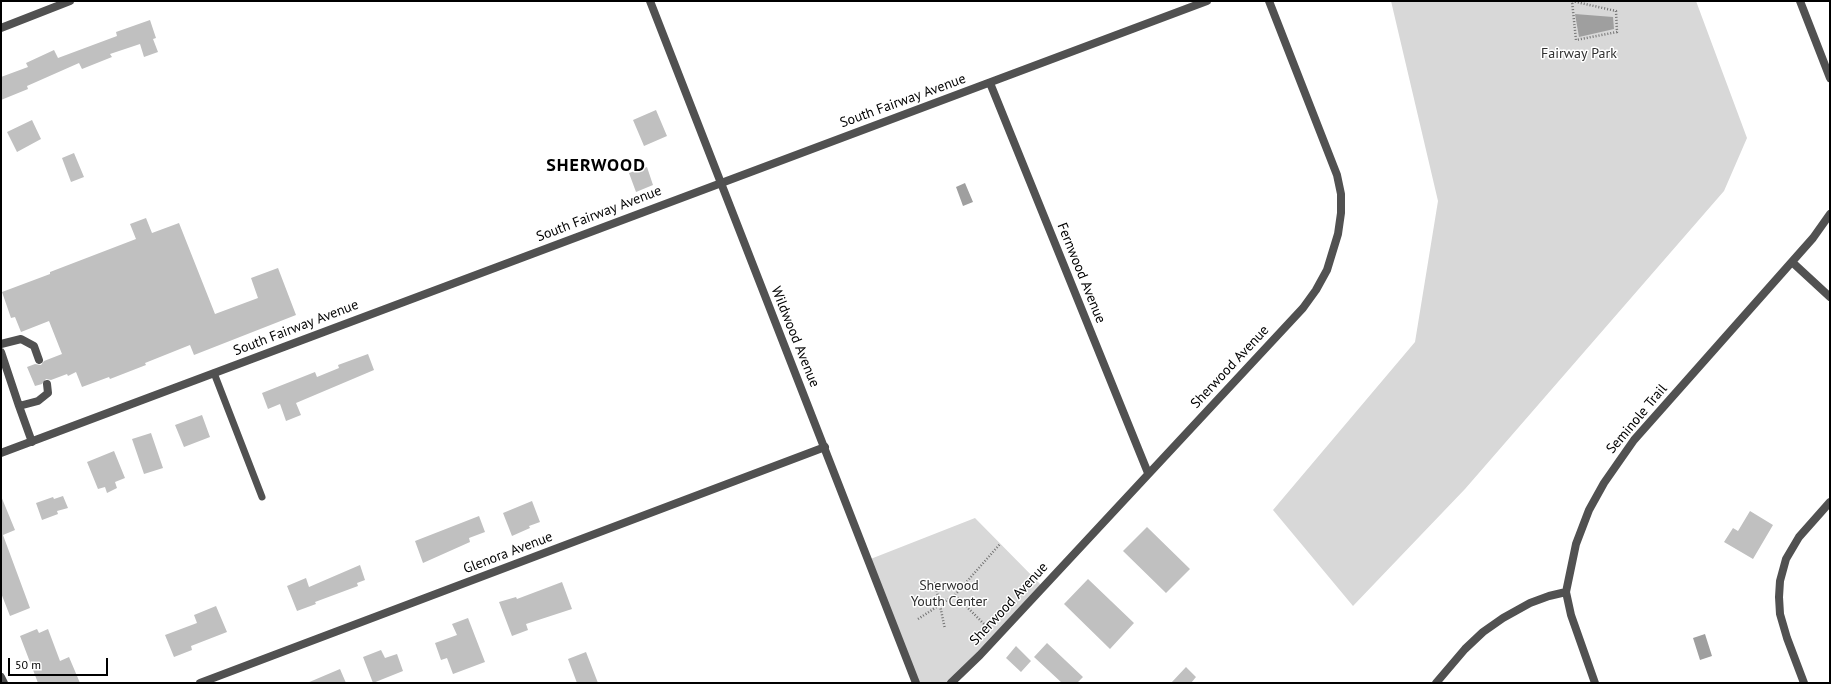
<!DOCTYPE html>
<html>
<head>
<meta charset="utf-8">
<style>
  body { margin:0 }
  #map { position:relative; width:1831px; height:684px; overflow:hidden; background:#fff; font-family:"PT Sans",sans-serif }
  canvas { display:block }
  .frame { position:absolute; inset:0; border:2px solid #000; pointer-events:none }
  .scale { position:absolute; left:8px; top:658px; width:100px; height:18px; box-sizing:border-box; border:2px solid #000; border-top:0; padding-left:5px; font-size:12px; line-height:14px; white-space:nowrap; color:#000; -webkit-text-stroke:3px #fff; paint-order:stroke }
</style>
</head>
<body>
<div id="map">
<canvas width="1831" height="684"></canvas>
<div class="frame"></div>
<div class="scale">50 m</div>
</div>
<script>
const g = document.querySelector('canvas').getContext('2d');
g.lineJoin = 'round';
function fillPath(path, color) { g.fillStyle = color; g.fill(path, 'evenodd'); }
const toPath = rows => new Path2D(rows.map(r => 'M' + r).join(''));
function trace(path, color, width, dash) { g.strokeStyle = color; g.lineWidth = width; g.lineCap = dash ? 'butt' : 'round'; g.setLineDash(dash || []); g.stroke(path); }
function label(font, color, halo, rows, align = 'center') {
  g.font = font + ' "PT Sans",sans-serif'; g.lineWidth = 3; g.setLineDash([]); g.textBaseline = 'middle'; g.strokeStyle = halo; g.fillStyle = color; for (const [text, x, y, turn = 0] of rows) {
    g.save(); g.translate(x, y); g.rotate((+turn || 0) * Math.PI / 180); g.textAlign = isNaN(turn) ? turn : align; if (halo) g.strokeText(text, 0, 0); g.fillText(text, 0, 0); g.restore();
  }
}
fillPath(toPath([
  [1391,1,1696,1,1747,138,1724,191,1465,489,1353,606,1273,510,1415,342,1438,201],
  [975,518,1043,587,949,683,916,683,868,560]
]), '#d8d8d8');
fillPath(toPath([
  [1575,14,1613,17,1614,29,1579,37],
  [965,183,973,202,963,206,956,187],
  [1705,634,1712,656,1700,660,1693,638]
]), '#9f9f9f');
fillPath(toPath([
  [150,20,156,38,153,39,158,52,144,57,140,44,110,54,112,57,82,69,79,63,27,86,28,89,1,100,1,77,28,67,26,63,54,50,58,58,117,36,116,32],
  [656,110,667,136,644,146,633,120],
  [32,120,41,139,17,152,7,132],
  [74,153,84,177,71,182,62,158],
  [647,167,653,185,636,192,629,173],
  [146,218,152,233,179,223,215,314,258,298,251,278,278,268,296,315,194,355,190,345,145,363,146,365,110,379,109,377,82,387,76,372,68,376,67,374,51,380,46,379,42,384,35,386,27,367,35,364,41,365,44,361,62,354,49,321,21,332,15,317,11,318,2,292,50,274,50,272,136,239,130,224],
  [368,354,374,370,296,403,301,415,286,421,280,404,268,409,262,393,315,372,317,377,339,368,338,365],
  [202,415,210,437,184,447,175,425],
  [151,433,163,468,144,474,132,439],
  [114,451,125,478,115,482,117,488,107,493,105,487,98,489,87,462],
  [1,496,15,530,3,535,30,608,10,616,1,593],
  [63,496,68,508,57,511,58,514,42,520,36,503,53,497,54,499],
  [532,501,540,522,529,526,530,528,512,536,503,513],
  [1750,511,1773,525,1753,559,1724,542,1733,528,1738,531],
  [479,516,485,532,469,538,470,542,423,563,415,541],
  [1147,527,1190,569,1166,593,1123,551],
  [360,565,365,580,357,583,358,586,315,602,316,604,297,611,287,586,306,578,309,587],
  [1088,579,1134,623,1110,649,1064,604],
  [562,582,572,609,526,624,528,630,512,636,499,602,516,597,517,599],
  [216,606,227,632,191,646,192,650,174,657,165,635,197,623,194,615],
  [468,618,485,662,453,674,447,658,441,660,435,643,457,635,452,624],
  [37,629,39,633,48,629,60,661,69,657,80,683,38,683,20,636],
  [1047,643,1083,677,1077,683,1062,683,1034,657],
  [1016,646,1031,661,1021,672,1006,658],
  [381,650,385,658,397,654,403,671,373,683,363,657],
  [586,652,598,683,577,683,568,659],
  [1186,667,1196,677,1191,683,1171,683],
  [340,669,346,683,307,683]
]), '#c0c0c0');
trace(toPath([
  [1572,1,1616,11,1617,32,1576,40,1572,1],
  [935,582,945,629],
  [955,595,1000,544],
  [918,619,955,595,991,631]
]), '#737373', 2.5, [1, 2]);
trace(toPath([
  [214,373,262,497]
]), '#515151', 7);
trace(toPath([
  [1800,1,1830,78],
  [1,28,70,1],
  [990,83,1148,473],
  [1792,262,1830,297],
  [1,344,21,339,34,346,39,360],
  [1,352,19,406],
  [32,442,19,406,38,401,48,393,47,384],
  [1,453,1207,1],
  [200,683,825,447],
  [951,683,980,655,1303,308,1316,290,1327,270,1338,234,1341,213,1341,194,1337,175,1269,1],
  [1436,683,1465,649,1483,632,1503,618,1530,603,1549,596,1566,592],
  [1595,683,1571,615,1566,592,1576,544,1589,510,1604,483,1634,440,1813,238,1830,214],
  [1804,683,1787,638,1780,614,1779,597,1780,581,1786,559,1799,537,1830,502]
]), '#515151', 8);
trace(toPath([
  [650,1,916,683],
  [1,677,4,683]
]), '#515151', 8);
label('14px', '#2f2f2f', '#fff', [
  ["Fairway Park",1579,54],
  ["Sherwood",949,586],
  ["Youth Center",949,602]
]);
label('14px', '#000', '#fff', [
  ["South Fairway Avenue",903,101,-20],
  ["South Fairway Avenue",599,214,-21],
  ["Fernwood Avenue",1081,273,68],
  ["South Fairway Avenue",296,328,-21],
  ["Wildwood Avenue",795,337,68],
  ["Sherwood Avenue",1230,367,-47],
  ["Seminole Trail",1637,419,-50],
  ["Glenora Avenue",508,553,-21],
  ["Sherwood Avenue",1009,604,-47]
]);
g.letterSpacing = '1px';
label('bold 18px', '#000', '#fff', [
  ["SHERWOOD",596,166]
]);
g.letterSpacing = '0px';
</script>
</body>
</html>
